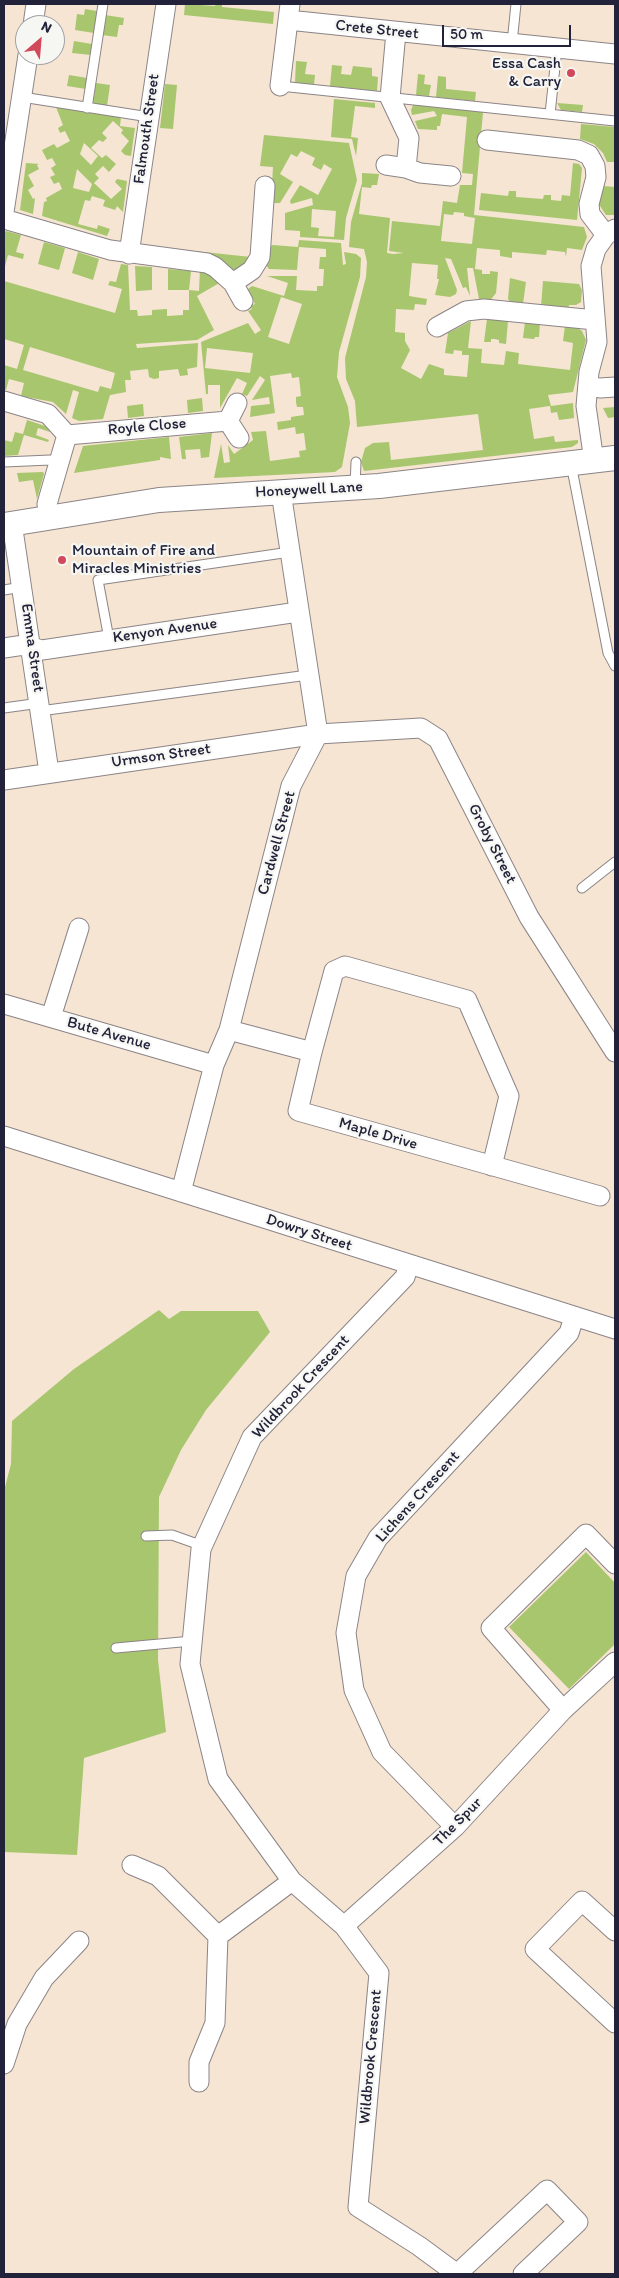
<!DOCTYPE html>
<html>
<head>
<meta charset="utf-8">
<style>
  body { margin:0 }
  #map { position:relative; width:619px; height:2278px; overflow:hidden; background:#f5e5d2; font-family:Itim,sans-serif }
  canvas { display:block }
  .frame { position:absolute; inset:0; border:5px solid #22223b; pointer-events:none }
  .north { position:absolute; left:15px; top:15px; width:50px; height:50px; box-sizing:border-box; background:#f6f6f2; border:1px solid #a1a1a9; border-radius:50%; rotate:27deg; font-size:14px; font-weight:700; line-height:20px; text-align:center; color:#22223b }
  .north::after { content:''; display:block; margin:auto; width:18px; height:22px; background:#d1495b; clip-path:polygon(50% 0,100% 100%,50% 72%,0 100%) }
  .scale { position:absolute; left:442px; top:25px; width:129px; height:22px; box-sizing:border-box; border:2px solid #22223b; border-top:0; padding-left:6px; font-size:15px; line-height:18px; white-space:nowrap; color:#22223b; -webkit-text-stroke:4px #f6f6f2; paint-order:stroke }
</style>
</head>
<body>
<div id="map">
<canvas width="619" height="2278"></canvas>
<div class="frame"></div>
<div class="north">N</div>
<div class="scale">50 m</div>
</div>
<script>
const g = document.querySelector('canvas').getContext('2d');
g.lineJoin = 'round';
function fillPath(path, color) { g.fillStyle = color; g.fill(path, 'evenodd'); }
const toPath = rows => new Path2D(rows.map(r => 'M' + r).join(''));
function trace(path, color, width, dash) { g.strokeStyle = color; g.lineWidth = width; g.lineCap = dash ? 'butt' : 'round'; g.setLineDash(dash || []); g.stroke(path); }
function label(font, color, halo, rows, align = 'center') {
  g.font = font + ' Itim,sans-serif'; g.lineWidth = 4.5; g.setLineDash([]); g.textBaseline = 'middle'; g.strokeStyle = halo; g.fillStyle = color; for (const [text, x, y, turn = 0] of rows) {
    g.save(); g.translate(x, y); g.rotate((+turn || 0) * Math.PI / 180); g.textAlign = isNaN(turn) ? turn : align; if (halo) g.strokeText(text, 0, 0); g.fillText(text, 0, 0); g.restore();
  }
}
fillPath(toPath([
  [185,4,215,6,216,4,222,4,222,7,274,12,273,24,184,15],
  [85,9,97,11,94,33,75,30,77,14,84,15],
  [105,15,124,18,123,25,119,25,117,37,102,35],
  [74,41,92,44,91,55,72,53],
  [296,61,307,62,305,74,315,75,314,85,295,83],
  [332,65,342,66,341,74,351,75,353,66,372,68,372,76,378,77,377,91,330,86],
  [418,74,425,75,424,84,431,85,429,96,416,95],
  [69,75,87,78,86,89,67,86],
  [438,76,446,77,446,89,476,92,475,101,436,97],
  [96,83,110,85,107,106,93,104],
  [165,84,177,85,173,129,160,128],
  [334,99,375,103,375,108,355,106,351,137,358,138,356,156,352,139,331,137],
  [557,103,583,105,582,112,561,110],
  [413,105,483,112,474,215,584,227,587,237,582,250,567,248,566,257,565,252,547,250,546,255,512,252,512,258,500,256,500,250,477,248,475,269,482,270,482,274,490,274,490,271,498,272,496,293,489,302,481,302,479,299,473,268,467,268,470,296,466,287,463,288,451,259,445,258,457,290,456,294,450,297,435,295,439,279,437,279,438,265,412,263,409,296,427,299,426,305,415,304,414,310,396,309,395,332,405,333,405,341,410,350,401,368,421,379,429,364,444,369,444,375,467,377,469,355,462,355,462,351,454,350,453,354,445,353,448,333,471,321,468,348,482,349,481,363,504,365,506,351,519,353,518,364,570,370,573,343,563,341,565,326,578,328,582,331,586,340,573,392,548,395,551,406,573,403,574,418,559,420,557,412,551,413,550,406,529,409,534,439,554,436,555,442,578,440,578,443,572,447,364,471,361,462,365,448,373,443,389,442,391,460,483,450,478,414,357,427,355,401,346,379,345,358,366,277,367,262,364,249,349,247,351,222,362,183,362,173,379,174,377,185,372,185,371,188,362,187,359,214,390,218,387,253,393,254,404,253,389,251,392,221,440,226,443,201,457,203,460,185,472,185,473,174,462,173,467,117,442,114,440,126,437,126,437,130,418,129,415,121,437,116,434,111,412,115,411,110],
  [454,212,464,213,464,216,475,218,472,244,441,241,444,214,453,215],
  [56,107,121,117,120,126,135,128,131,156,125,155,121,151,129,141,121,133,123,130,113,121,102,133,107,138,103,142,99,140,91,148,102,158,106,155,116,164,109,172,103,166,95,174,99,178,94,183,111,199,122,189,115,182,117,179,127,181,123,212,117,206,115,210,103,206,105,200,92,196,90,201,85,200,78,224,97,229,98,225,110,229,107,236,42,216,44,202,47,201,46,198,62,189,59,182,54,184,50,177,55,175,51,168,56,165,52,158,47,160,42,150,54,144,57,148,70,141,65,131,60,133,58,128,63,125],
  [84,143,98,156,91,165,80,154],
  [77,169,92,184,89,192,73,188],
  [581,124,615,127,614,162,607,162,603,153,594,144,580,139],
  [264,135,349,143,357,180,346,218,344,240,300,237,300,231,285,230,285,213,313,205,312,198,291,204,290,201,300,185,318,195,332,169,324,164,321,170,312,165,315,158,301,151,297,157,291,154,280,174,293,182,280,203,271,203,273,167,260,166],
  [312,209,336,211,334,237,318,236,319,228,311,227],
  [26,163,39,164,37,165,39,169,28,175,34,186,28,190,33,199,35,198,33,214,20,210],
  [573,163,579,164,582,168,577,220,479,210,481,193,508,196,509,191,516,191,516,197,543,199,544,195,551,195,551,200,561,201,562,195,570,196],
  [603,186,615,187,615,215,606,215,600,206,597,207],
  [6,231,21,235,16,252,24,254,23,259,8,255,4,270,4,233],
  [299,240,341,243,343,265,346,264,344,252,356,254,361,258,360,277,339,352,337,377,348,407,350,423,342,467,335,472,214,478,221,444,224,463,230,462,228,445,234,454,253,440,251,432,266,431,270,461,300,457,299,451,306,450,304,433,296,434,295,427,278,430,277,422,291,420,291,417,304,415,303,407,297,407,296,402,296,397,301,396,299,377,292,378,291,373,270,376,275,413,250,417,251,406,270,404,269,397,252,400,265,380,260,376,247,396,242,394,247,383,237,378,220,408,220,385,208,385,208,394,206,394,201,342,248,323,255,334,261,330,248,311,252,309,250,306,255,304,248,289,252,286,284,296,288,283,267,276,297,276,296,290,317,291,317,286,323,286,324,269,319,269,320,257,326,257,326,249,299,247,297,270,269,269,265,264,268,247,273,245,298,247],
  [281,297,302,304,289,344,268,337],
  [207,348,253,353,250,373,205,368],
  [44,242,65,248,59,270,38,264],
  [185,250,251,257,240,269,234,270],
  [78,252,99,259,93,280,72,273],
  [121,264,128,265,130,310,137,310,138,316,152,315,152,310,167,309,167,316,183,315,183,310,189,310,189,290,168,290,168,269,191,271,189,290,199,291,200,269,207,271,221,282,197,296,214,330,197,340,136,344,137,348,198,343,197,367,187,369,188,375,180,376,178,369,159,371,159,378,154,379,149,377,148,369,130,371,131,380,125,380,126,392,110,395,103,419,79,421,72,418,79,392,73,390,66,414,53,402,21,396,24,383,9,379,6,390,4,389,4,365,17,369,24,345,4,339,4,281,115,313,122,289,108,285,110,281,116,282],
  [30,347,115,373,111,389,100,386,98,392,23,370],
  [135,266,152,267,152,290,136,291],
  [510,278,526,282,523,304,511,303,508,299],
  [543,281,579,284,582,290,581,302,576,305,569,305,568,310,541,307],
  [487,319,508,321,506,344,499,343,499,340,495,339,491,339,491,342,484,342],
  [525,322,540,323,539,337,535,337,534,339,523,338],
  [202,398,203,411,188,413,187,400],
  [143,404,144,416,128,418,127,406],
  [615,407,615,417,608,418,603,408],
  [27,420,45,426,50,432,38,428,36,435,49,440,48,442,24,435,18,455,4,456,4,440,12,442,15,432,23,434],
  [212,433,209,457,201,458,200,449,185,450,186,459,182,459,179,437],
  [169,437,171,459,160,457,160,460,74,473,83,446],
  [43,472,44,474,37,499,33,480,19,482,17,473],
  [159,1310,169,1319,181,1311,258,1311,270,1332,206,1410,181,1450,159,1497,158,1660,166,1732,84,1758,77,1855,4,1852,4,1491,11,1464,12,1421,74,1369],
  [586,1552,615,1583,615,1644,569,1689,509,1627]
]), '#a7c66e');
const service = toPath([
  [512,43,516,4],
  [280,86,615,121],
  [22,97,149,117],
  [87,108,103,4],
  [550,114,557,48],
  [4,462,50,460,59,463],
  [571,464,608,653,615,666],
  [355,488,356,462],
  [4,590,22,587],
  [109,639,98,580,290,552],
  [4,708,40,703],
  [40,711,308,675],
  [582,888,615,862],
  [146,1536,172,1535,203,1546],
  [116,1648,192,1641]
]);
const minor = toPath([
  [288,20,615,54],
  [33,25,36,4],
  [396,32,390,98,409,138,406,168],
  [280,86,290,4],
  [487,140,578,150,589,155,595,166,596,177,589,204,590,214,606,235],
  [386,165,406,168,420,173,451,176],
  [4,212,28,55],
  [4,219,110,250,207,263,215,267,233,283,243,301],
  [129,254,166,4],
  [233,283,252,270,260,257,265,186],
  [437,327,466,311,484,309,595,320],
  [588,386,600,388,615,387],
  [4,401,48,414,67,435],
  [228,421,237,403],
  [594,461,586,406,589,372,597,342,591,266,596,249,606,235,615,229],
  [49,516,47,504,67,435,228,421,239,438],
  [12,523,49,772],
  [4,648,24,645,42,650,298,612],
  [4,780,318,734,421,728,438,739,529,917,615,1052],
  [4,1004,214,1065],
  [51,1017,79,928],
  [229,1030,312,1052,298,1111,600,1196],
  [312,1052,334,971,345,966,467,1000,509,1096,492,1166],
  [4,1136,615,1329],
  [181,1192,214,1065,229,1030,291,786,318,734,281,492],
  [409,1264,405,1277,252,1437,201,1549,190,1664,218,1779,292,1881,344,1926,379,1973,358,2207,419,2246,457,2274],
  [563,1710,491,1628,586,1534,615,1564],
  [455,1827,382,1752,354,1690,346,1633,356,1576,378,1538,569,1333,574,1317],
  [132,1865,158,1876,218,1936,215,2023,199,2062,199,2082],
  [344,1926,455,1827,563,1710,615,1662],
  [615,1931,582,1901,535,1949,615,2023],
  [218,1936,292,1881],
  [4,2064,17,2024,44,1978,79,1941],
  [457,2274,547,2190,578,2222,523,2274]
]);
const tertiary = toPath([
  [4,525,159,500,379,486,615,458]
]);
trace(service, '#8c8486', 11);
trace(minor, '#8c8486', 21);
trace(tertiary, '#8c8486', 26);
trace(service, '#fff', 9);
trace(minor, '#fff', 19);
trace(tertiary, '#fff', 24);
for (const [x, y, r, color] of [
  [571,73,5,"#d1495b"],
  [62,560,5,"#d1495b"]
]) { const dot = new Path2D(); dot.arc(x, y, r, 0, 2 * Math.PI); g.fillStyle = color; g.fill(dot); trace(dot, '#f6f6f2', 2); }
label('16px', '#22223b', '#f6f6f2', [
  ["Crete Street",377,30,6],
  ["Falmouth Street",147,129,-82],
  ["Royle Close",147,427,-5],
  ["Honeywell Lane",309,490,-3],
  ["Kenyon Avenue",165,631,-8],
  ["Emma Street",32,648,82],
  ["Urmson Street",161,756,-8],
  ["Cardwell Street",277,843,-75],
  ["Groby Street",492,844,63],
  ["Bute Avenue",109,1034,16],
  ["Maple Drive",378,1134,16],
  ["Dowry Street",309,1233,18],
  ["Wildbrook Crescent",301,1387,-47],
  ["Lichens Crescent",418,1497,-48],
  ["The Spur",458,1822,-45],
  ["Wildbrook Crescent",371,2057,-85]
]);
label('16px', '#22223b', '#f6f6f2', [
  ["Essa Cash",561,64],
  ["& Carry",561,82],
  ["Mountain of Fire and",72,551,"left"],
  ["Miracles Ministries",72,569,"left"]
], 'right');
</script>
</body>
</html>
